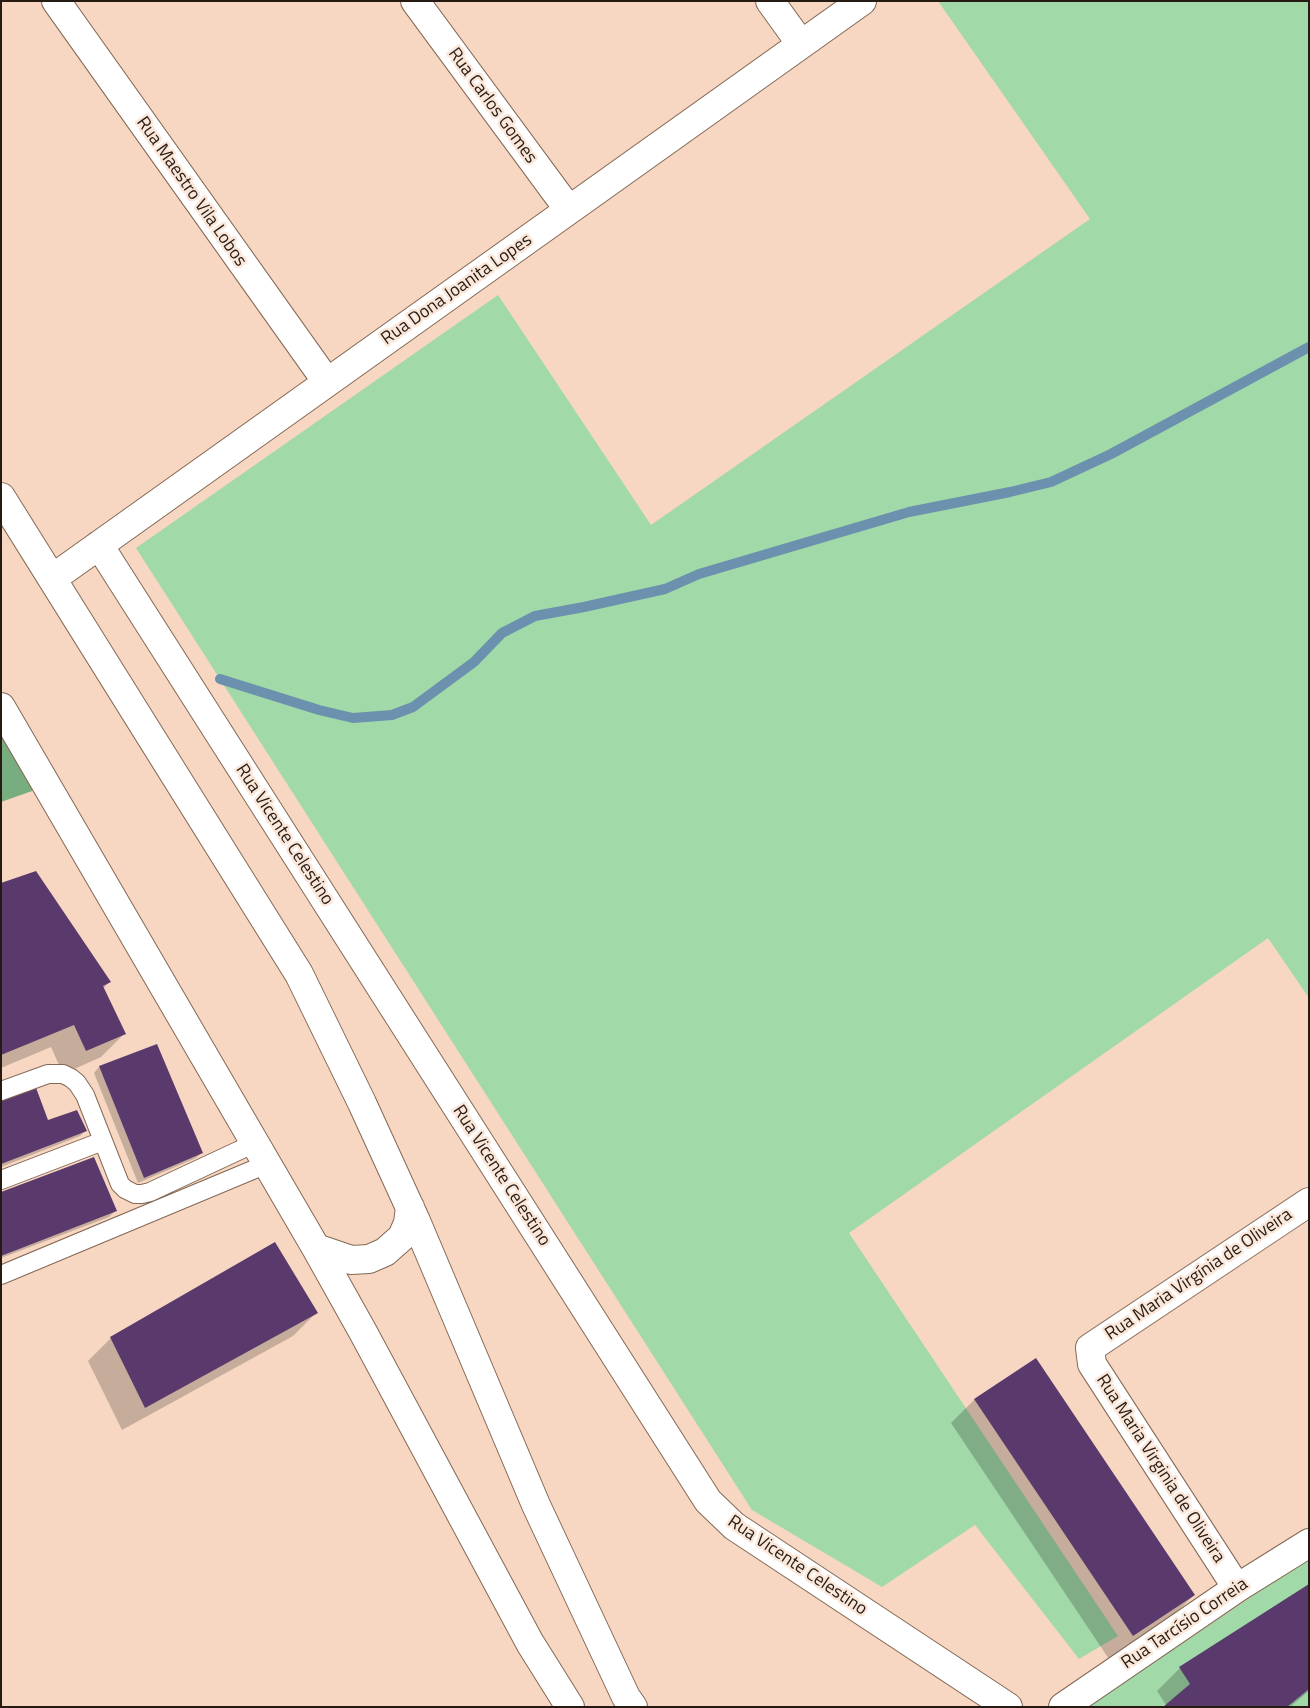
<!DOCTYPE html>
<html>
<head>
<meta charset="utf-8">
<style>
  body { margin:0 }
  #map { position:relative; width:1310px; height:1708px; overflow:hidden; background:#f7d7c2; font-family:"Titillium Web",sans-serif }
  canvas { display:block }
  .frame { position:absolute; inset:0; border:2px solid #261b13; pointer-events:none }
</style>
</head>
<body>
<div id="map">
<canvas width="1310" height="1708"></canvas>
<div class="frame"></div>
</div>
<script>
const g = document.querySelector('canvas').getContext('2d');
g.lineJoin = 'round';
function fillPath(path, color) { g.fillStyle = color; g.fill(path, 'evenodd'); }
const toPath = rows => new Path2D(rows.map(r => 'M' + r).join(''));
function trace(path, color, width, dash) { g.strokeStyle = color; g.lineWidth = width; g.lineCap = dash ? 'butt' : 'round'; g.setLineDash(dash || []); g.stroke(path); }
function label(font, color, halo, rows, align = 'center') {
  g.font = font + ' "Titillium Web",sans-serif'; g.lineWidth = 5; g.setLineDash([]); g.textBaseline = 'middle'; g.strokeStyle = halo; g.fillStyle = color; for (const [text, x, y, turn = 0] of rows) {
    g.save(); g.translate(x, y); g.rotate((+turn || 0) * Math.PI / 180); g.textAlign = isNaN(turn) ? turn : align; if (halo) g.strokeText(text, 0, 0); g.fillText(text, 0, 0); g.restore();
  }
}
fillPath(toPath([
  [938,1,1309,1,1309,998,1268,938,849,1233,1118,1636,1079,1659,975,1525,882,1587,752,1510,136,548,498,295,651,525,1090,219],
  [1309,1558,1309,1707,1088,1707]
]), '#a1d9a8');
fillPath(toPath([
  [1,732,35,790,1,802]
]), '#78ae7f');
fillPath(toPath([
  [1,885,109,982,103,989,124,1034,101,1057,63,1074,51,1047,1,1068],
  [157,1046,201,1153,196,1158,138,1183,94,1073,99,1067],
  [1,1099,47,1122,85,1131,80,1136,1,1167],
  [1,1193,115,1211,109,1217,1,1258],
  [316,1313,293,1336,122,1430,88,1361,111,1338],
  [1035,1360,1194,1595,1171,1618,1109,1659,951,1423,974,1400],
  [1309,1586,1309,1691,1290,1707,1165,1707,1166,1705,1157,1691,1180,1668]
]), '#0003');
trace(toPath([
  [220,679,319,710,353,718,392,715,413,707,474,662,502,633,535,616,584,607,665,589,699,574,909,512,1010,492,1051,482,1111,454,1309,347]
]), '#6b91ae', 10);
fillPath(toPath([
  [36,871,111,982,103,986,126,1034,86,1051,74,1025,1,1055,1,883],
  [157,1044,203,1153,144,1178,99,1066],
  [35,1085,48,1120,77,1110,87,1131,1,1164,1,1098],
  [94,1157,117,1211,1,1256,1,1192],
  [275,1242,318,1313,145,1408,110,1337],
  [1036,1358,1195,1595,1133,1636,974,1399],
  [1309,1584,1309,1689,1287,1707,1163,1707,1190,1684,1179,1667]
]), '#5a3a6c');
const service = toPath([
  [1,1091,48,1074,63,1074,71,1078,77,1083,85,1095,120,1184,125,1189,135,1194,142,1194,150,1192,255,1143],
  [1,1180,103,1141],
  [1,1275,267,1164]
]);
const minor = toPath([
  [56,1,327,382],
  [415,1,569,210],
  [770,1,801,44],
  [99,545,708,1501,734,1526,1008,1707],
  [53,578,862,1],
  [1237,1588,1092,1364,1090,1348,1309,1202],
  [1063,1707,1237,1588,1309,1543]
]);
const tertiary = toPath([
  [1,497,299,974,362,1103,416,1221,536,1505,626,1697,633,1707],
  [1,707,316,1248,363,1332,530,1643,570,1707],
  [316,1248,351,1260,369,1259,385,1252,402,1237,408,1223,410,1207]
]);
trace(service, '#836855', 20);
trace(minor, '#836855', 30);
trace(tertiary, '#836855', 30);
trace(service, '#fff', 18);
trace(minor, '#fff', 28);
trace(tertiary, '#fff', 28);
label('18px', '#261b13', '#fbe7da', [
  ["Rua Carlos Gomes",492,106,54],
  ["Rua Maestro Vila Lobos",191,192,55],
  ["Rua Dona Joanita Lopes",457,290,-35],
  ["Rua Vicente Celestino",284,835,57],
  ["Rua Vicente Celestino",501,1176,57],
  ["Rua Maria Virgínia de Oliveira",1199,1275,-34],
  ["Rua Maria Virginia de Oliveira",1160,1469,57],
  ["Rua Vicente Celestino",797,1566,34],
  ["Rua Tarcísio Correia",1185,1624,-34]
]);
</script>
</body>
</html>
